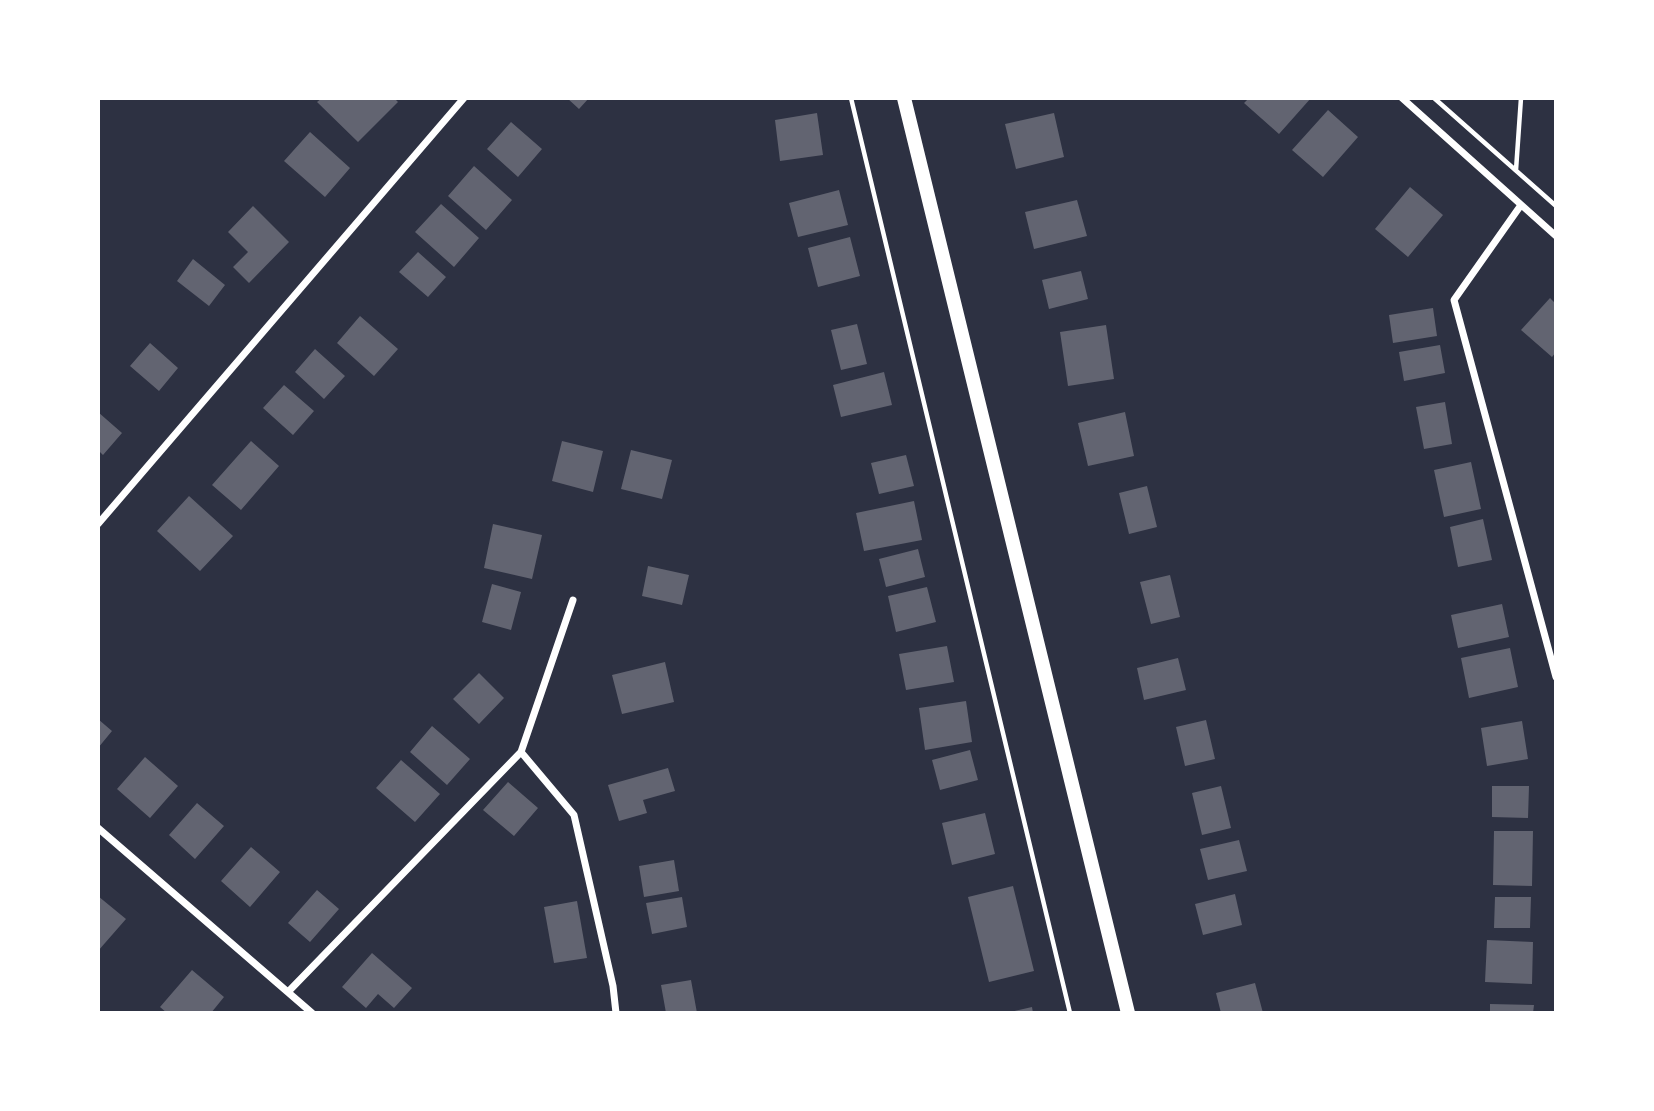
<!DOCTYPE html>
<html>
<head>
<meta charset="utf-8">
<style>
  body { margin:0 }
  #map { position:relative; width:1654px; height:1111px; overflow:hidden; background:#2d3142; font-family:"Sofia Sans Condensed",sans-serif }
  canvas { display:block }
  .frame { position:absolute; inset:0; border:100px solid #fff; pointer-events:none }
</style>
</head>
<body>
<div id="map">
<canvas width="1654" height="1111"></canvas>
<div class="frame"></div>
</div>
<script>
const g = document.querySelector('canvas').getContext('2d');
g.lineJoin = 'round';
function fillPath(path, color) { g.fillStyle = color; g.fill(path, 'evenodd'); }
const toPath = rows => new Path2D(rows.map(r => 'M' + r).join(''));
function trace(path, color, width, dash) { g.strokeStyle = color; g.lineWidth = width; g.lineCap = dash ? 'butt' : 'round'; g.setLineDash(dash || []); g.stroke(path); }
fillPath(toPath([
  [322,98,394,98,398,102,358,142,317,102],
  [567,98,589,98,579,109],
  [1249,98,1311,98,1279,134,1244,103],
  [1328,110,1358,137,1323,177,1292,150],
  [817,113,823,155,780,161,775,120],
  [1054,113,1064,157,1016,169,1005,124],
  [511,122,542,149,518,177,487,149],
  [310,132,350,168,325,197,284,161],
  [474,166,512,200,486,230,448,196],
  [1410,187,1443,215,1408,257,1375,229],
  [839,190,848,225,798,237,789,203],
  [1077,200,1087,236,1034,249,1025,212],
  [441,204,479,238,454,267,415,232],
  [253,206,289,242,249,283,233,267,248,252,228,232],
  [850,237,860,276,818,287,808,248],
  [418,252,446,277,428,297,399,272],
  [193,259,225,285,209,306,177,281],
  [1081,271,1088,299,1049,309,1042,280],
  [1550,298,1556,304,1556,352,1552,357,1521,330],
  [1433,308,1437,336,1393,343,1389,315],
  [360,316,398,349,374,376,337,343],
  [857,324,867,364,841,370,831,330],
  [1106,325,1114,379,1068,386,1060,332],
  [150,343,178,368,159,391,130,366],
  [1440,345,1445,373,1404,381,1399,352],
  [315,349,345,376,324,399,295,372],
  [884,372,892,405,841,417,833,385],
  [284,385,314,411,293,435,263,408],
  [1445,402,1452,444,1424,449,1416,407],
  [98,412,122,433,103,455,98,450],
  [1125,412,1134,456,1088,466,1078,423],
  [251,441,279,466,241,510,212,485],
  [562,441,603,451,593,492,552,481],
  [631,450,672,460,662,499,621,489],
  [906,455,914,486,879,494,871,463],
  [1471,462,1481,509,1444,517,1434,470],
  [1147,486,1157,527,1129,534,1119,493],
  [189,496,233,536,200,571,157,531],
  [914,501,922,540,864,551,856,513],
  [1483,519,1492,560,1458,567,1450,527],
  [493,524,542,535,532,579,484,568],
  [918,549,925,577,886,587,879,559],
  [648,566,689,575,682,605,642,596],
  [1170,575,1180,617,1151,624,1140,582],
  [492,584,521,592,511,630,482,622],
  [927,587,936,622,896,632,888,596],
  [1502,604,1509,637,1458,648,1451,615],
  [947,646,954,682,906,690,899,654],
  [1510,648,1518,687,1469,698,1461,658],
  [1178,658,1186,690,1144,700,1137,668],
  [665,662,674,702,622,714,612,675],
  [479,673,504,698,479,724,453,699],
  [966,701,972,742,925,750,919,708],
  [98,719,112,731,98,748],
  [1206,720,1215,759,1185,766,1176,727],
  [1522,721,1528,759,1487,766,1481,728],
  [432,726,470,759,447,785,410,752],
  [970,750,978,780,940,790,932,760],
  [145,757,178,786,150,818,117,789],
  [401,760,440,794,415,822,376,788],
  [668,768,675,791,643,800,647,813,619,821,608,785],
  [508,782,538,808,514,836,483,810],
  [1221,786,1231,828,1202,835,1192,793],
  [1492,786,1529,786,1528,818,1492,817],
  [197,803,224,826,195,859,169,835],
  [985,813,995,854,952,865,942,823],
  [1494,831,1533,831,1532,886,1493,885],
  [1239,840,1247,871,1208,880,1200,849],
  [251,847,280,872,250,907,221,881],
  [674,860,679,891,644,897,639,866],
  [1013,886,1034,971,989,982,968,897],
  [317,890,339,909,310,942,288,923],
  [1235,894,1242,925,1203,935,1195,904],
  [98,896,126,919,98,951],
  [682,897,687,927,652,934,646,903],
  [1495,897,1531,897,1530,928,1494,928],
  [577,901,587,958,554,963,544,907],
  [1487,940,1533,942,1532,984,1485,982],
  [372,953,412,988,394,1008,378,994,366,1008,342,987],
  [192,970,224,997,211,1013,167,1013,160,1007],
  [691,980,697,1013,666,1013,661,985],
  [1255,983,1263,1013,1221,1013,1216,993],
  [1490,1004,1534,1005,1533,1013,1490,1013],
  [1032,1007,1033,1013,1010,1013,1010,1012]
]), '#626471');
trace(toPath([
  [851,98,1070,1013],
  [1434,98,1556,206],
  [1516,170,1521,98]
]), '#fff', 4.5);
trace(toPath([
  [1402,98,1556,236],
  [1521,205,1454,300,1556,677],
  [98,524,464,98],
  [573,600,521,752,574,815,613,986,616,1013],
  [98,828,312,1013],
  [288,992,521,752]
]), '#fff', 7);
trace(toPath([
  [904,98,1128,1013]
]), '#fff', 14);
</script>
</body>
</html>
